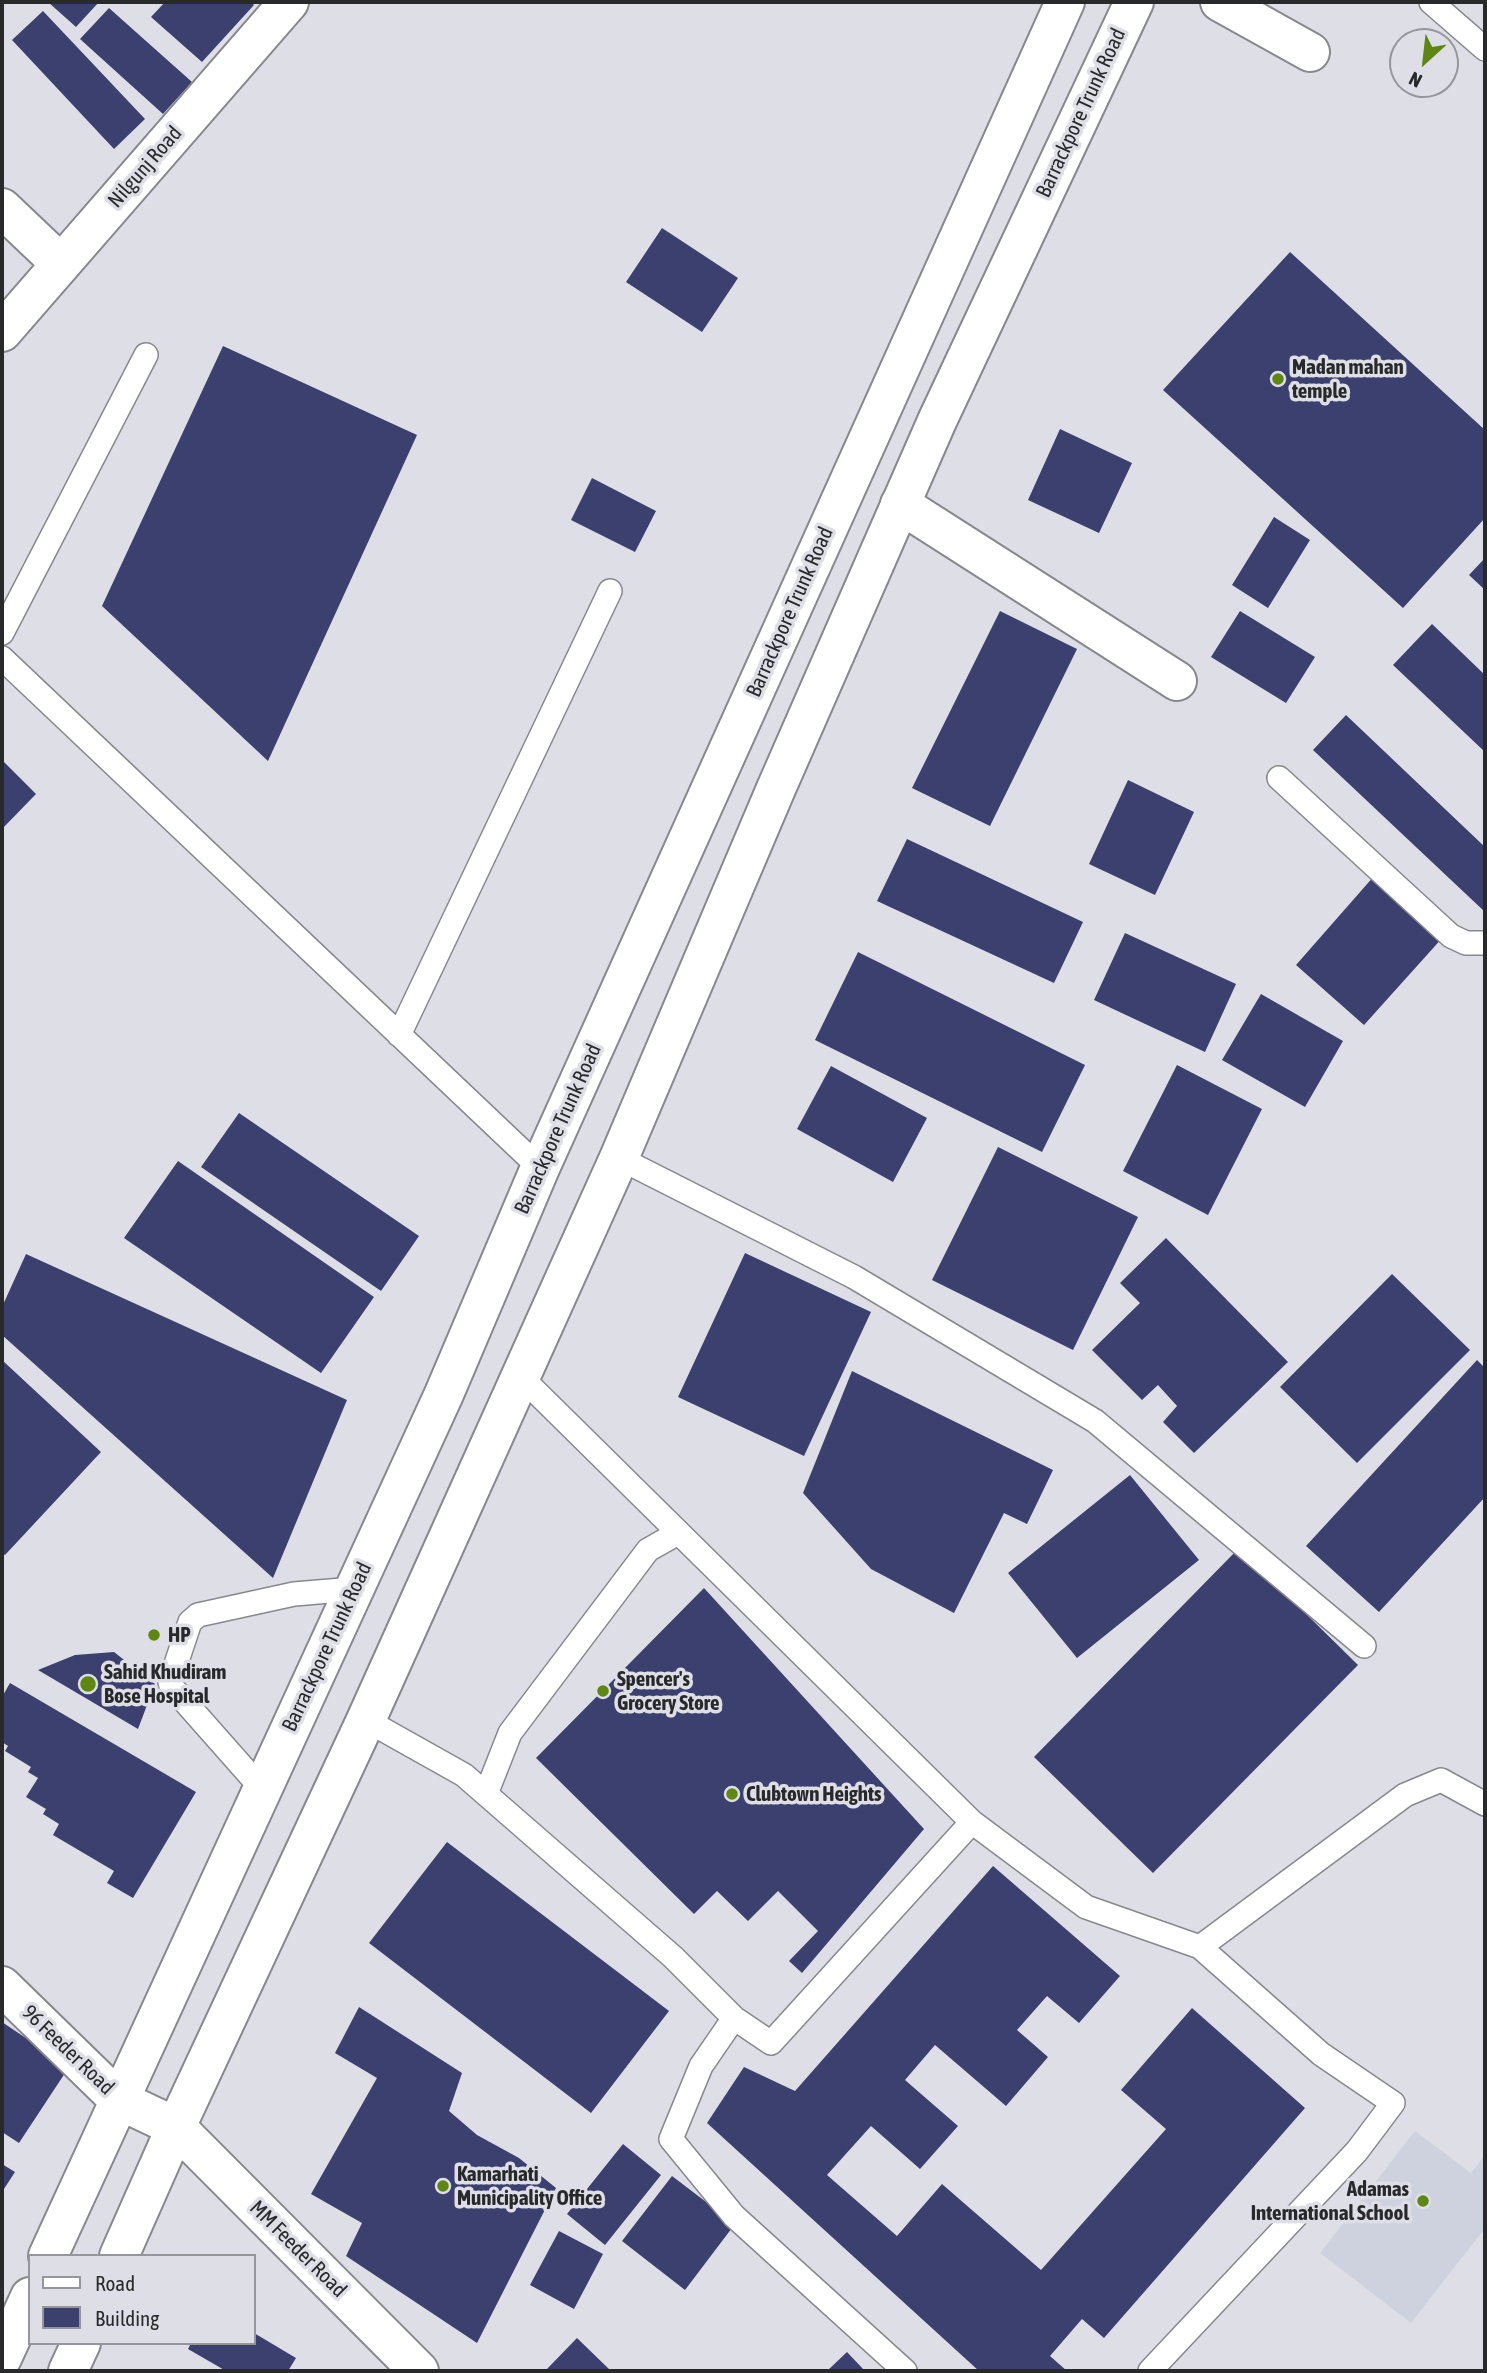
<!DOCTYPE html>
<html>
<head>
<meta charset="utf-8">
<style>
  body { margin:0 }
  #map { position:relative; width:1487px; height:2373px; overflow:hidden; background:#dedfe6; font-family:"Asap Condensed",sans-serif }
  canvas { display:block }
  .frame { position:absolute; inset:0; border:4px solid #28292b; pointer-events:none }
  .legend { position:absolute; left:28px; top:2254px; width:228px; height:91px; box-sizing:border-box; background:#dedfe6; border:2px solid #95969b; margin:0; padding:9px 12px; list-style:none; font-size:21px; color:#28292b }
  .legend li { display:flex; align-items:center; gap:14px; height:35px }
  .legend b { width:35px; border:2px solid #95969b }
  .north { position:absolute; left:1389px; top:28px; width:70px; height:70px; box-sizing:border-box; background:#dedfe6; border:2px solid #95969b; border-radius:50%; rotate:207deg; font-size:19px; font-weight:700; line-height:28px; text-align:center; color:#28292b }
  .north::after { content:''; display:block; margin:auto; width:24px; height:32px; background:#5e8711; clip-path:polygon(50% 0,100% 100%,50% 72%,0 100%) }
</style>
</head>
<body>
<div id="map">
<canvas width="1487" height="2373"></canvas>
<div class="frame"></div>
<ul class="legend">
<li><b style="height:9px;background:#fff"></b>Road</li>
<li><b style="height:19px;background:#3c406f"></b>Building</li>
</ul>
<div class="north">N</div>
</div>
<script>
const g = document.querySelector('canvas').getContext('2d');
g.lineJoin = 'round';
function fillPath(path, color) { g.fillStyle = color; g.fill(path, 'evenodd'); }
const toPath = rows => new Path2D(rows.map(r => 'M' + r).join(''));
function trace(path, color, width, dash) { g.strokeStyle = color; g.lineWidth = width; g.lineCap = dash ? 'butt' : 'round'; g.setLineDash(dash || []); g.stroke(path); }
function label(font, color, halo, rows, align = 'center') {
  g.font = font + ' "Asap Condensed",sans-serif'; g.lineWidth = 7; g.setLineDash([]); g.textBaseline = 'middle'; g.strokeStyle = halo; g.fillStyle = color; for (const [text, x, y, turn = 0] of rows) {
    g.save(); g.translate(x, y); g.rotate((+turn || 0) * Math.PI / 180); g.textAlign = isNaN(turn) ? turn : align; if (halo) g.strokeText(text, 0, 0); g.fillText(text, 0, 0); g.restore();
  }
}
fillPath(toPath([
  [1415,2131,1471,2173,1485,2155,1485,2228,1411,2323,1320,2253]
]), '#ced1de');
fillPath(toPath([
  [48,2,99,2,76,27],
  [165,2,251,2,254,5,202,62,151,17],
  [109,8,192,82,163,114,80,39],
  [43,11,145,119,114,149,12,40],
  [662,228,738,278,702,332,626,282],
  [1290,252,1485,430,1485,518,1403,608,1163,390],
  [223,346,417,435,268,761,102,606],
  [1060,429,1132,463,1099,533,1028,500],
  [592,478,656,511,635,552,571,520],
  [1274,517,1310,540,1268,608,1232,585],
  [1485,558,1485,590,1469,575],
  [1000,611,1077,649,990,826,912,788],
  [1240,611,1315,657,1286,703,1211,657],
  [1432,624,1485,675,1485,752,1393,665],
  [1346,715,1485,847,1485,912,1313,750],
  [2,760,36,794,2,829],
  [1128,780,1194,812,1155,895,1089,864],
  [907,839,1083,922,1054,983,877,901],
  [1375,875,1444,936,1364,1025,1296,965],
  [1125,933,1236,984,1205,1052,1094,1000],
  [858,952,1085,1065,1042,1152,815,1040],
  [1261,994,1343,1041,1305,1107,1222,1060],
  [1177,1065,1262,1109,1208,1215,1123,1171],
  [831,1066,927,1118,893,1182,797,1129],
  [239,1113,419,1236,381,1291,201,1167],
  [998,1147,1138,1217,1073,1350,932,1280],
  [178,1161,374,1297,321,1373,124,1238],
  [1166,1238,1288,1362,1194,1453,1163,1422,1177,1406,1158,1385,1142,1400,1092,1350,1140,1303,1120,1283],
  [745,1253,871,1312,804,1456,678,1397],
  [26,1254,347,1400,273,1578,2,1335,2,1307],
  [1392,1274,1470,1350,1357,1463,1280,1387],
  [2,1360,101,1452,5,1555,2,1553],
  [1477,1360,1485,1368,1485,1497,1379,1612,1306,1546],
  [852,1371,1053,1470,1027,1524,1004,1513,954,1613,871,1569,803,1493],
  [1130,1475,1199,1560,1077,1658,1008,1573],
  [1239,1548,1358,1665,1153,1873,1034,1757],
  [704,1588,924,1829,802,1973,789,1961,818,1931,778,1891,748,1921,717,1891,694,1914,536,1758],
  [114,1652,155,1684,138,1729,38,1670,75,1655],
  [10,1683,196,1792,133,1898,107,1883,114,1871,53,1835,59,1824,43,1814,46,1809,26,1797,38,1778,28,1772,31,1767,5,1751,8,1746,2,1742,2,1697],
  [447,1842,669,2011,591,2113,369,1943],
  [993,1866,1120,1976,1079,2023,1047,1996,1017,2030,1048,2057,1006,2106,935,2045,905,2080,958,2126,920,2169,871,2126,827,2175,897,2236,942,2184,1041,2270,1166,2129,1121,2090,1192,2008,1305,2108,1104,2338,1082,2319,1050,2356,1067,2371,979,2371,707,2123,744,2067,795,2091],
  [359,2007,462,2073,449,2111,477,2135,519,2158,556,2188,477,2343,346,2256,362,2223,311,2194,377,2078,335,2053],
  [2,2022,69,2067,19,2143,2,2132],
  [623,2144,661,2175,605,2245,567,2214],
  [2,2164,15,2172,2,2192],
  [672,2176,735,2224,685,2290,622,2241],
  [559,2231,603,2254,574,2309,530,2285],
  [254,2333,296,2358,288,2371,226,2371,188,2349,191,2343,254,2343],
  [577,2338,611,2371,545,2371],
  [847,2352,865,2371,827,2371]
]), '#3c406f');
const lane = toPath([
  [1431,2,1485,49],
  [2,633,146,355],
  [2,658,540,1168],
  [1279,778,1451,936,1466,943,1485,943],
  [399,1035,610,591],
  [619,1158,854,1277,1095,1421,1364,1646],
  [521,1377,972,1822,1086,1907,1200,1947,1405,1795,1441,1780,1485,1804],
  [366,1720,464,1775,673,1957,734,2018,701,2066,671,2139,734,2216,905,2371],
  [262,1789,171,1686,170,1682,190,1622,198,1615,294,1594,354,1589],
  [486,1794,510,1733,648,1550,678,1533],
  [734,2018,771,2043,972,1822],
  [1150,2371,1357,2151,1393,2103,1321,2054,1200,1947]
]);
const street = toPath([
  [1220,2,1310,52],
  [2,208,61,264],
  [900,504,1177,681]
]);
const secondary = toPath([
  [2,332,289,2],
  [176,2127,419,2371]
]);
const primary = toPath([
  [2,1986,119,2100,176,2127],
  [48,2256,444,1394,540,1168,1065,2],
  [119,2256,176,2127,366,1720,619,1158,775,791,937,421,1134,2],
  [2,2358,30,2297],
  [68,2371,81,2343]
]);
trace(lane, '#87888d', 26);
trace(street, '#87888d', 42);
trace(secondary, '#87888d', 42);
trace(primary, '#87888d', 42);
trace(lane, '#fff', 23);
trace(street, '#fff', 38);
trace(secondary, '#fff', 38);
trace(primary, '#fff', 38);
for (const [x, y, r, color] of [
  [1278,379,7,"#5e8711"],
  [154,1635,7,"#5e8711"],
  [88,1684,9,"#5e8711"],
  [603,1691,7,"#5e8711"],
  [732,1794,7,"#5e8711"],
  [443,2186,7,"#5e8711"],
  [1423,2201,7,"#5e8711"]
]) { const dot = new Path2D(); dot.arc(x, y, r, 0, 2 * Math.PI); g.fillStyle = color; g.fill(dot); trace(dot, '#dedfe6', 2.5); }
label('21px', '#28292b', '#dedfe6', [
  ["Barrackpore Trunk Road",1081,113,-65],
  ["Nilgunj Road",145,167,-49],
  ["Barrackpore Trunk Road",790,612,-66],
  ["Barrackpore Trunk Road",558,1129,-66],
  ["Barrackpore Trunk Road",327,1647,-65],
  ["96 Feeder Road",68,2050,44],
  ["MM Feeder Road",298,2249,45]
]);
label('bold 21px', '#28292b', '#dedfe6', [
  ["Madan mahan",1292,367],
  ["temple",1292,391],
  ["HP",168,1635],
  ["Sahid Khudiram",104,1672],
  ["Bose Hospital",104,1696],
  ["Spencer's",617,1679],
  ["Grocery Store",617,1703],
  ["Clubtown Heights",746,1794],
  ["Kamarhati",457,2174],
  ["Municipality Office",457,2198],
  ["Adamas",1409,2189,"right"],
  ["International School",1409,2213,"right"]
], 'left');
</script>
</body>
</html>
